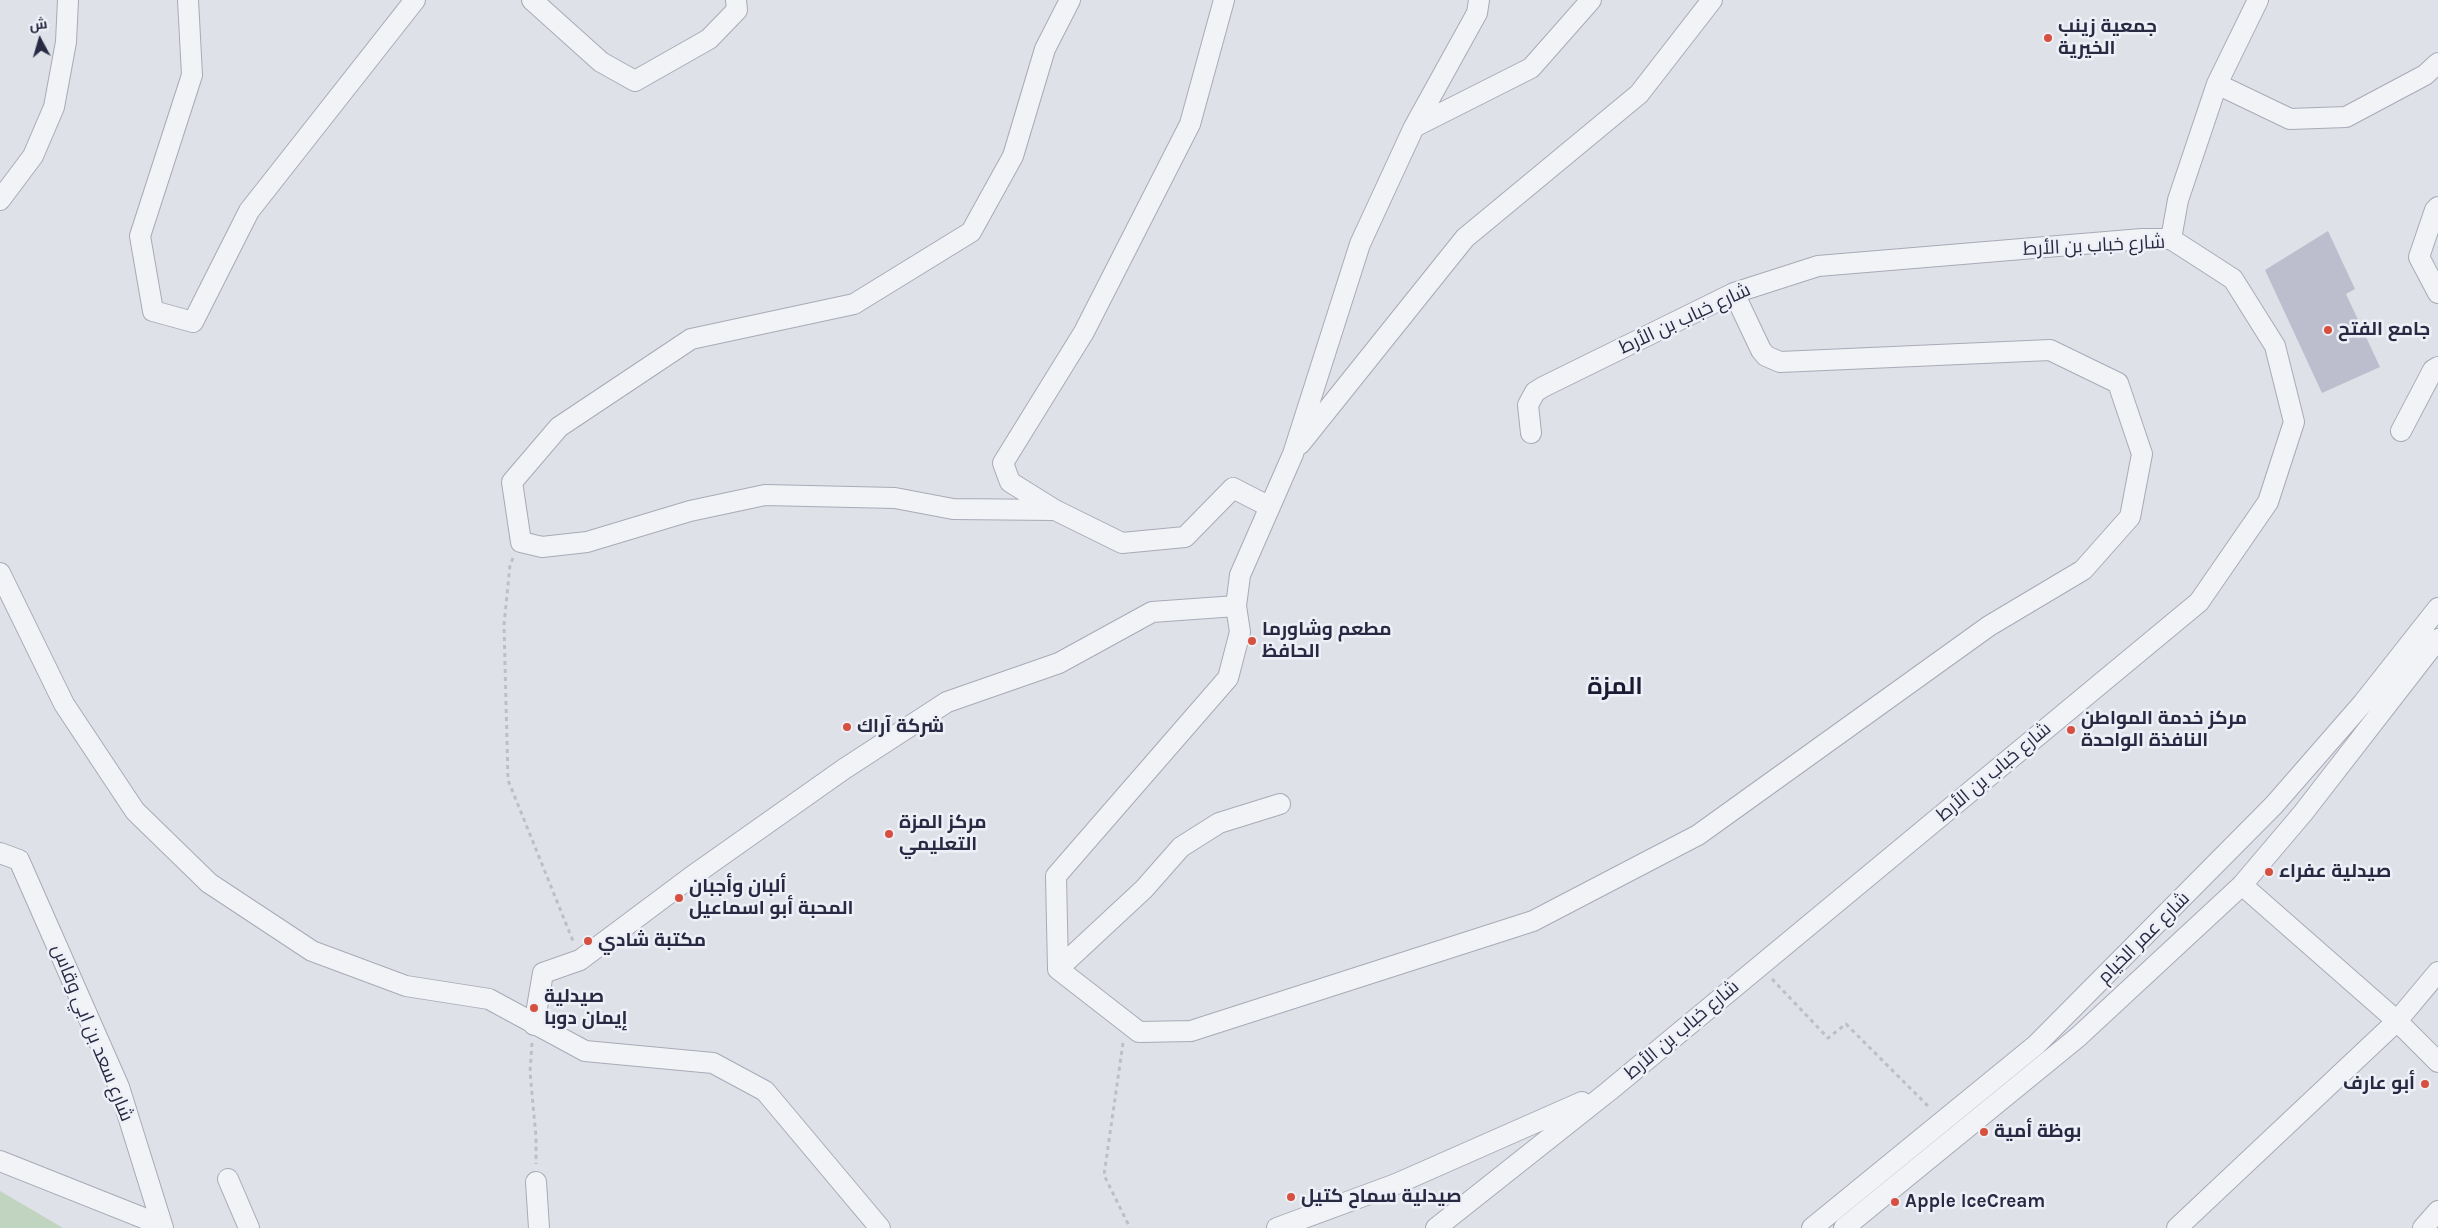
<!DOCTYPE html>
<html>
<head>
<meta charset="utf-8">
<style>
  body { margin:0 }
  #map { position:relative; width:2438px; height:1228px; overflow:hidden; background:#dfe1e9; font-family:Karla,Cairo,sans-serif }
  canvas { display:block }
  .north { position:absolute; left:15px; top:15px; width:50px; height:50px; -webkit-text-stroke:4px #eff0f7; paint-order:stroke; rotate:354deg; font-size:14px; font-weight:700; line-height:20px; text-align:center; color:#272a42 }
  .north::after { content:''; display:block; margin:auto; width:18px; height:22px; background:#272a42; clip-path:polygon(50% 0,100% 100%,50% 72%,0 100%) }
</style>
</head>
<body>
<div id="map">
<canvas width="2438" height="1228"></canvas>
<div class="north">ش</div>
</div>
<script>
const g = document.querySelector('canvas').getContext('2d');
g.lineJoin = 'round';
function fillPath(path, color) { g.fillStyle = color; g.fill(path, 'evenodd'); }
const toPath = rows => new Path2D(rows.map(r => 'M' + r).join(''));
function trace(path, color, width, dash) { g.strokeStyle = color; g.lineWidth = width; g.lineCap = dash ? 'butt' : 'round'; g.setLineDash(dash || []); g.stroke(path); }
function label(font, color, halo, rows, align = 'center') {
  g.font = font + ' Karla,Cairo,sans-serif'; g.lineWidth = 5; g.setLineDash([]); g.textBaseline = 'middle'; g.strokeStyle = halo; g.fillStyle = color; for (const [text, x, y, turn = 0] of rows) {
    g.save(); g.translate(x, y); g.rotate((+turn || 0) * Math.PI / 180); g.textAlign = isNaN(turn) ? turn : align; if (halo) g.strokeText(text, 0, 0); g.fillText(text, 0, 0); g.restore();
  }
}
fillPath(toPath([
  [0,1191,63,1228,0,1228]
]), '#c0d4c0');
fillPath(toPath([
  [2328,231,2355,289,2346,294,2380,367,2322,393,2265,270]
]), '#bcbecd');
const minor = toPath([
  [188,0,192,75,140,236,153,311,193,322,249,211,415,0],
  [532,0,601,62,635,81,709,39,737,10,736,0],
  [1070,0,1045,49,1013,156,971,232,854,304,691,339,559,427,512,482,521,542,542,547,587,542,690,511,765,495,895,498,953,509,1055,510,1122,543,1185,537,1233,488,1270,507],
  [1479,0,1477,13,1414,127,1360,244,1293,454,1240,575,1236,606,1240,632,1228,678,1056,876,1058,969,1139,1032,1191,1031,1533,921,1698,835,1989,626,2083,570,2130,517,2142,454,2118,383,2050,350,1780,362,1766,356,1761,350,1734,293],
  [2217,84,2290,119,2346,117,2425,75,2438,63],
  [1414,127,1531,68,1591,0],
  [0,200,33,156,54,107,66,42,68,0],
  [2438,207,2435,210,2419,257,2438,293],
  [2171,239,2178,200,2217,84,2258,0],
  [2401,431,2433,370,2438,367],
  [1300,444,1465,238,1639,94,1712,0],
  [1055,510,1010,482,1003,463,1084,332,1190,124,1224,0],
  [0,573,64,704,135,811,209,883,312,951,406,986,489,999,585,1051,713,1063,765,1091,880,1228],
  [0,853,19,860,119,1087,163,1228],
  [2242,885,2397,1021,2438,1062],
  [1058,969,1144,889,1181,847,1219,823,1280,804],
  [534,1025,543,973,580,960,691,877,844,769,947,702,1059,663,1152,612,1236,606],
  [0,1161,161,1225],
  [228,1179,249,1228],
  [536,1182,539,1228],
  [1277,1228,1396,1184,1582,1102],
  [1436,1228,1609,1091,2199,602,2268,502,2294,422,2275,346,2233,279,2171,239,2142,239,1818,266,1734,293,1543,387,1535,392,1528,405,1531,433],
  [1812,1228,2036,1045,2274,805,2363,703,2438,608],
  [1844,1228,2078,1037,2242,885,2303,813,2438,639],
  [2177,1228,2397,1021,2438,972],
  [2423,1228,2438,1211]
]);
trace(minor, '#a8aab7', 22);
trace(toPath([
  [513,558,510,565,504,625,508,780,573,941],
  [1772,979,1828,1038,1846,1024,1930,1108],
  [532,1043,530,1072,536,1137,536,1164],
  [1123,1043,1104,1175,1130,1228]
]), '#bdbfc8', 3, [4, 4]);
trace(minor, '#f2f3f7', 20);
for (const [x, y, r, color] of [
  [2048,38,5,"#d5503e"],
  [2328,330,5,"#d5503e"],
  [1252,641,5,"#d5503e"],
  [847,727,5,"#d5503e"],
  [2071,730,5,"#d5503e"],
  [889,834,5,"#d5503e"],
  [2269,872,5,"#d5503e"],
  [679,898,5,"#d5503e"],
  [588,941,5,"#d5503e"],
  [534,1008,5,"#d5503e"],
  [2425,1084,5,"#d5503e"],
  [1984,1132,5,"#d5503e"],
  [1291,1197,5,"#d5503e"],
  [1895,1202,5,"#d5503e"]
]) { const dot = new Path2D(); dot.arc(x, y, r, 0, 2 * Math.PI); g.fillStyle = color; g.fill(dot); trace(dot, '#eff0f7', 2); }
label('bold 19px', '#272a42', '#eff0f7', [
  ["جمعية زينب",2058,27],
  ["الخيرية",2058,49],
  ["جامع الفتح",2338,330],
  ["مطعم وشاورما",1262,630],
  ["الحافظ",1262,652],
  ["مركز خدمة المواطن",2081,719],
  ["النافذة الواحدة",2081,741],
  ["شركة آراك",857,727],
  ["مركز المزة",899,823],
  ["التعليمي",899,845],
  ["صيدلية عفراء",2279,872],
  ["ألبان وأجبان",689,887],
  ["المحبة أبو اسماعيل",689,909],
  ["مكتبة شادي",598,941],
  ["صيدلية",544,997],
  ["إيمان دوبا",544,1019],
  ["أبو عارف",2415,1084,"right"],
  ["بوظة أمية",1994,1132],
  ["صيدلية سماح كتيل",1301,1197],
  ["Apple IceCream",1905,1202]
], 'left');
label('19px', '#272a42', '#eff0f7', [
  ["شارع خباب بن الأرط",2094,246,-3],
  ["شارع خباب بن الأرط",1685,319,-25],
  ["شارع خباب بن الأرط",1994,772,-40],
  ["شارع عمر الخيام",2144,938,-45],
  ["شارع خباب بن الأرط",1682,1030,-40],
  ["شارع سعد بن ابي وقاس",92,1033,68]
]);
label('bold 24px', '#1a1b32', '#eff0f7', [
  ["المزة",1615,687]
]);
</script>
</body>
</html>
